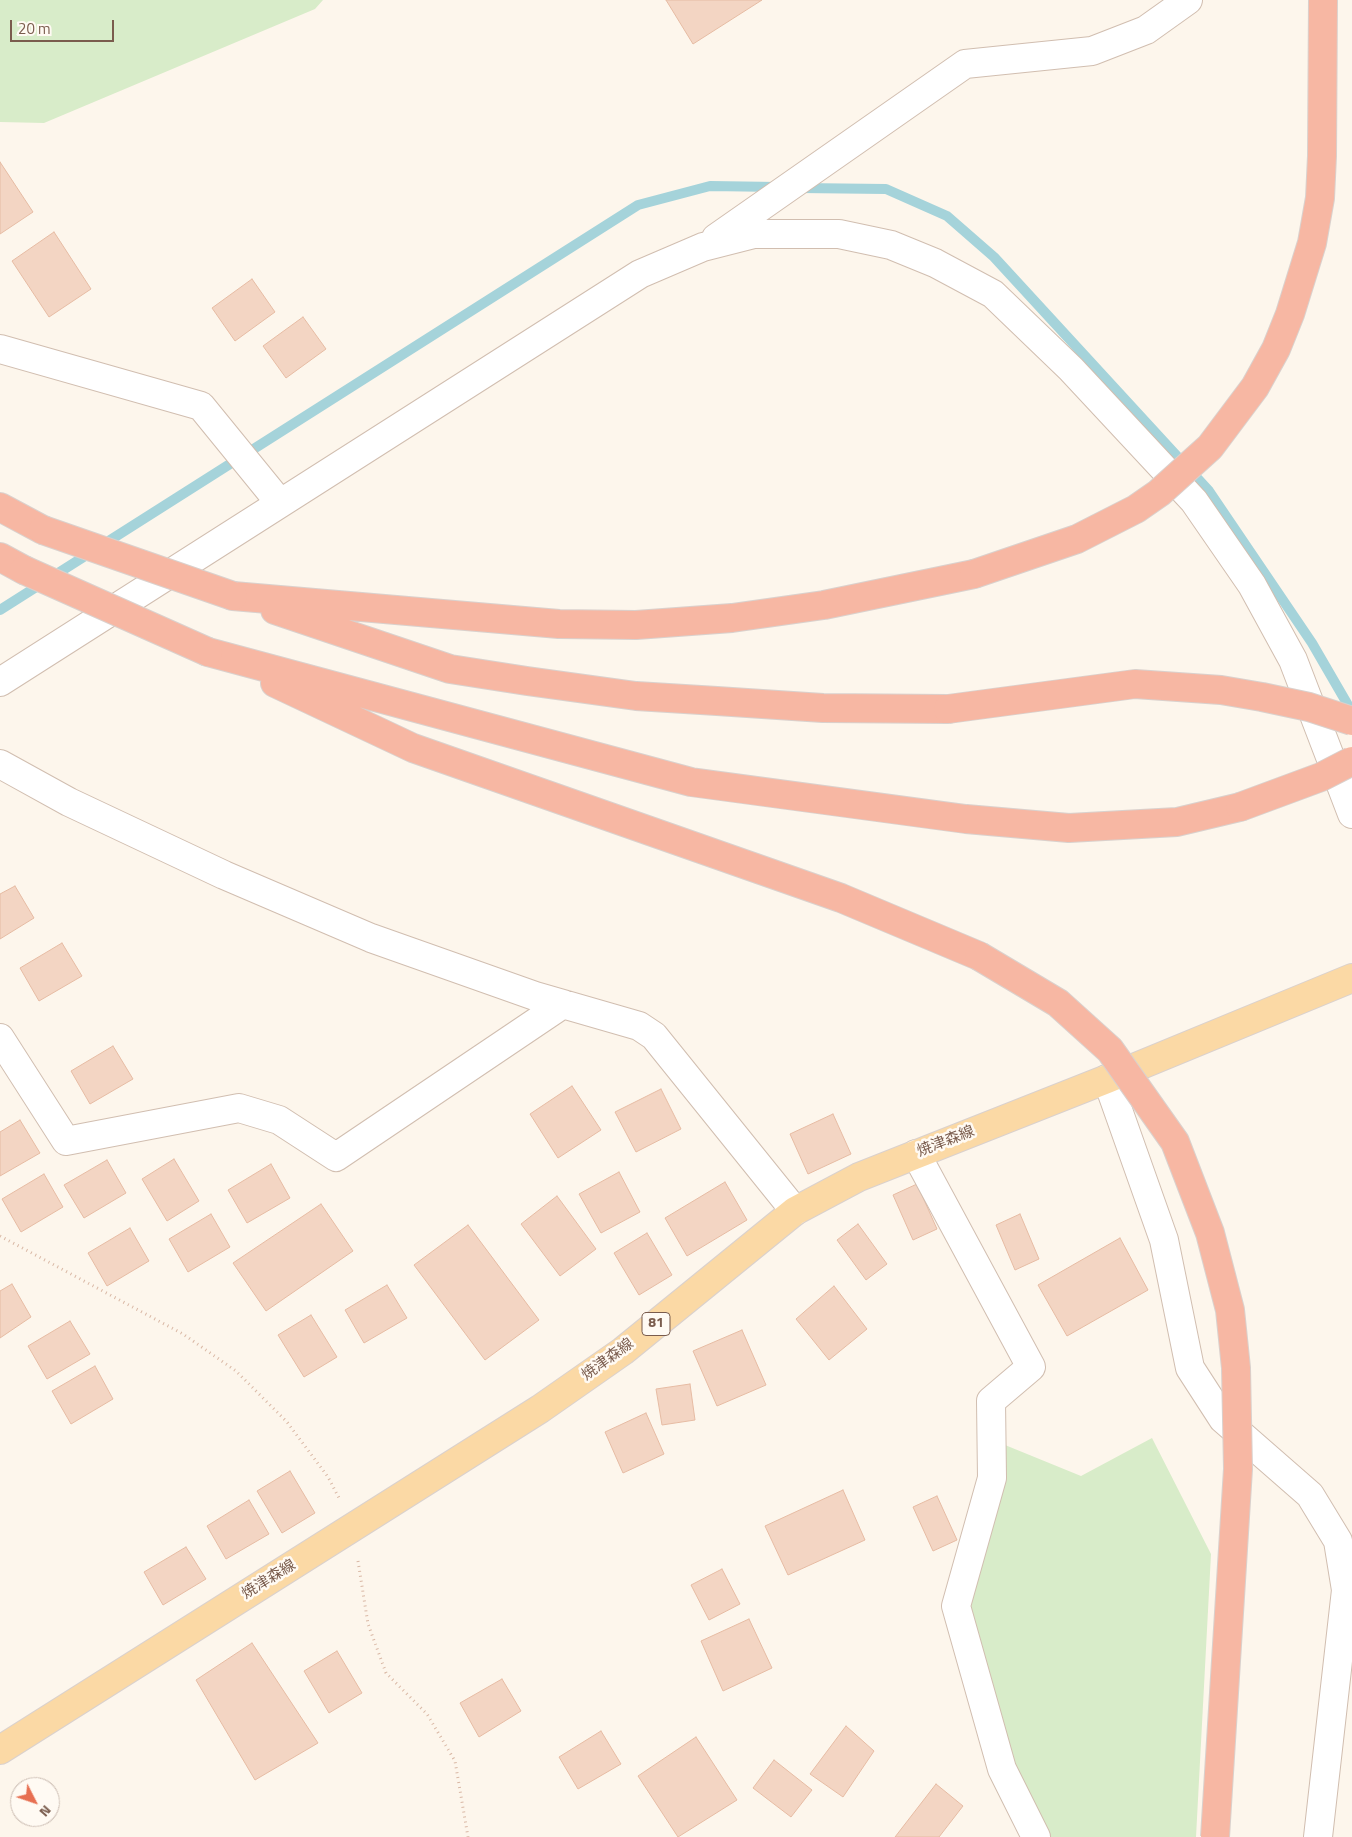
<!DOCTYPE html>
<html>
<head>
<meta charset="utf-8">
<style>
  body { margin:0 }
  #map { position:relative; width:1352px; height:1837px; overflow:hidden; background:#fdf6ec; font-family:"Titillium Web",sans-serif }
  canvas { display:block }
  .north { position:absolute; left:10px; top:1777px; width:50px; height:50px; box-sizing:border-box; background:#fffaf3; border:1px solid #cabbb1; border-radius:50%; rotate:131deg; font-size:14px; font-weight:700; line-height:20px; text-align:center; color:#7a5c4d }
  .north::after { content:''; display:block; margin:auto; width:18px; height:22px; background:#e76f51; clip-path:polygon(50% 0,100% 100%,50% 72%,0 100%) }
  .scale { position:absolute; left:10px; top:20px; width:104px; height:22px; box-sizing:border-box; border:2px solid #7a5c4d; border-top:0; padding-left:6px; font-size:15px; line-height:18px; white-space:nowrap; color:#7a5c4d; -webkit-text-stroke:4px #fffaf3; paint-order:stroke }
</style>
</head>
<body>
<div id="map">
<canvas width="1352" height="1837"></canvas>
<div class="north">N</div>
<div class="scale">20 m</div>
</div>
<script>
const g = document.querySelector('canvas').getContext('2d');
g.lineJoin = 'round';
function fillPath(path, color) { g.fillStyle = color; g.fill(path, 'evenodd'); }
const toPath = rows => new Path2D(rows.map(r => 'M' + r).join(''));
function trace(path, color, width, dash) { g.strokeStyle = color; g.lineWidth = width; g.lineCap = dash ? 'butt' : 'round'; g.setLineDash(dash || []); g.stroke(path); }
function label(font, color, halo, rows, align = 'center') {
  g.font = font + ' "Titillium Web","Noto Sans JP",sans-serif'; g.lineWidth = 5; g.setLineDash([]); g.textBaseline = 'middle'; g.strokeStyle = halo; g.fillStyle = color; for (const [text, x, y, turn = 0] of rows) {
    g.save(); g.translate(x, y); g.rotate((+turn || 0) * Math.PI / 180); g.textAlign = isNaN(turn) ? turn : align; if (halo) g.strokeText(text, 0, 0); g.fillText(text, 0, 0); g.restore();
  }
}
fillPath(toPath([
  [0,0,323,0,315,9,44,123,0,122],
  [1152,1438,1211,1554,1196,1837,1051,1837,1006,1753,963,1581,1005,1445,1081,1476]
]), '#d8ecc9');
trace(toPath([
  [800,188,886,189,947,216,994,257,1209,491,1312,643,1352,712],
  [0,610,638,205,710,186,778,187]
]), '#a5d3da', 10);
const building = toPath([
  [666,0,762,0,693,44,666,0],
  [0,162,33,212,0,234,0,162],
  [54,232,91,289,49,317,12,261,54,232],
  [252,279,275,312,235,341,212,308,252,279],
  [303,317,326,349,286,378,263,346,303,317],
  [15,886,34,918,0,939,0,894,15,886],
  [62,943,82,976,39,1001,20,968,62,943],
  [113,1046,133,1079,90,1104,71,1071,113,1046],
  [572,1086,601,1130,558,1158,530,1114,572,1086],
  [661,1089,681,1129,636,1152,615,1112,661,1089],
  [833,1114,851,1154,808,1174,790,1134,833,1114],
  [20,1120,40,1153,0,1176,0,1132,20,1120],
  [174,1159,199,1201,167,1221,142,1179,174,1159],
  [107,1160,126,1193,84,1218,64,1185,107,1160],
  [271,1164,290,1198,247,1223,228,1190,271,1164],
  [619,1172,640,1212,601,1233,579,1194,619,1172],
  [44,1174,63,1207,21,1232,2,1199,44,1174],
  [725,1182,747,1220,687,1256,665,1218,725,1182],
  [917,1184,937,1229,913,1240,893,1195,917,1184],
  [557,1196,596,1249,560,1276,521,1224,557,1196],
  [321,1204,353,1251,266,1311,233,1263,321,1204],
  [211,1214,230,1247,188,1272,169,1239,211,1214],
  [1020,1214,1039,1259,1015,1270,996,1225,1020,1214],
  [858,1224,887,1264,866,1280,837,1240,858,1224],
  [468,1225,539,1320,485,1360,414,1265,468,1225],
  [130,1228,149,1261,107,1286,88,1253,130,1228],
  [647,1233,672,1275,639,1295,614,1253,647,1233],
  [1120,1238,1148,1290,1067,1336,1038,1285,1120,1238],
  [12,1284,31,1317,0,1338,0,1291,12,1284],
  [387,1285,407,1318,364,1343,345,1310,387,1285],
  [834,1286,867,1329,829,1360,796,1319,834,1286],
  [311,1315,337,1357,304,1377,278,1335,311,1315],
  [70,1321,90,1354,47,1379,28,1346,70,1321],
  [742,1330,766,1385,717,1406,693,1351,742,1330],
  [95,1366,113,1399,71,1424,52,1391,95,1366],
  [690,1384,695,1420,662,1425,656,1389,690,1384],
  [646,1413,664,1454,623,1473,605,1432,646,1413],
  [290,1471,315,1513,282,1533,257,1491,290,1471],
  [843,1490,865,1540,788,1575,765,1526,843,1490],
  [937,1496,957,1540,933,1551,913,1507,937,1496],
  [249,1500,269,1534,226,1559,207,1526,249,1500],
  [186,1547,206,1579,163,1605,144,1572,186,1547],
  [722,1569,740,1604,709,1620,691,1585,722,1569],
  [749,1619,772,1668,723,1691,701,1641,749,1619],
  [252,1643,318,1743,255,1780,196,1680,252,1643],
  [337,1651,362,1693,329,1713,304,1671,337,1651],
  [502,1679,521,1711,479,1737,460,1703,502,1679],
  [846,1726,874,1751,843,1797,810,1774,846,1726],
  [601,1731,621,1764,578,1789,559,1757,601,1731],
  [696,1737,737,1800,678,1837,638,1776,696,1737],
  [774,1760,812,1790,791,1817,753,1788,774,1760],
  [936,1784,963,1806,939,1837,895,1837,936,1784]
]);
fillPath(building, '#f3d5c3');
trace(building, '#e6bba3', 1);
const minor = toPath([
  [716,238,965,64,1092,51,1146,30,1188,0],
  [0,349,201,406,280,503],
  [0,682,640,274,703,247,754,234,839,234,891,245,935,263,993,294,1071,369,1194,501,1252,585,1293,660,1352,814],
  [0,764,69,802,224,875,371,938,535,996,639,1026,654,1036,795,1211],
  [0,1038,66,1141,239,1108,279,1120,336,1157,563,1004],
  [1107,1079,1164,1240,1190,1368,1223,1419,1310,1495,1338,1541,1346,1590,1318,1837],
  [916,1154,1031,1367,991,1401,992,1478,956,1606,1002,1769,1036,1837]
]);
const major = toPath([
  [0,1750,540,1409,623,1351,795,1211,859,1177,1107,1079,1352,978]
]);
const highway = toPath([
  [0,507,43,530],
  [0,557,24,570],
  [233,596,559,624,636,625,732,618,824,605,974,574],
  [275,610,450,669,527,681,636,696,717,701,823,708,948,709],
  [208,652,691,782,966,819,1069,828,1177,822,1240,807],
  [275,683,413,748,841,898,979,956]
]);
trace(minor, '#d1beb0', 30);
trace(major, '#dad1cd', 30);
trace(highway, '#dad1cd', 30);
trace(toPath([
  [0,1236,183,1334,236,1371,287,1422,328,1477,339,1498],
  [358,1561,368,1624,386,1673,427,1714,455,1761,468,1837]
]), '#d9b8a5', 3, [1, 4]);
trace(minor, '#fff', 28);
trace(major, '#fbd9a5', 28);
trace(highway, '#f7b7a3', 28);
const highwayBridge = toPath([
  [43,530,233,596],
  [24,570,208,652],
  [974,574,1077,539,1136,509,1159,493,1210,447,1255,387,1276,349,1290,314,1312,243,1320,198,1322,156,1323,0],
  [948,709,1135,684,1221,690,1262,697,1309,707,1352,721],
  [1240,807,1321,777,1352,761],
  [979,956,1058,1003,1110,1050,1175,1142,1210,1233,1230,1310,1236,1368,1238,1469,1215,1837]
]);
trace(highwayBridge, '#dad1cd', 30, []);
trace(highwayBridge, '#f7b7a3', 28);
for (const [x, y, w] of [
  [656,1324,28]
]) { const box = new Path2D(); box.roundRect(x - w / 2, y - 11.5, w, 23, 4); g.fillStyle = '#fffaf3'; g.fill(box); trace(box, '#7a5c4d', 1); }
label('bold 14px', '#7a5c4d', null, [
  ["81",656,1324]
]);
label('15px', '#7a5c4d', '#fffaf3', [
  ["焼津森線",946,1142,-21],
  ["焼津森線",608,1360,-36],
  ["焼津森線",269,1580,-32]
]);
</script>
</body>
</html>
